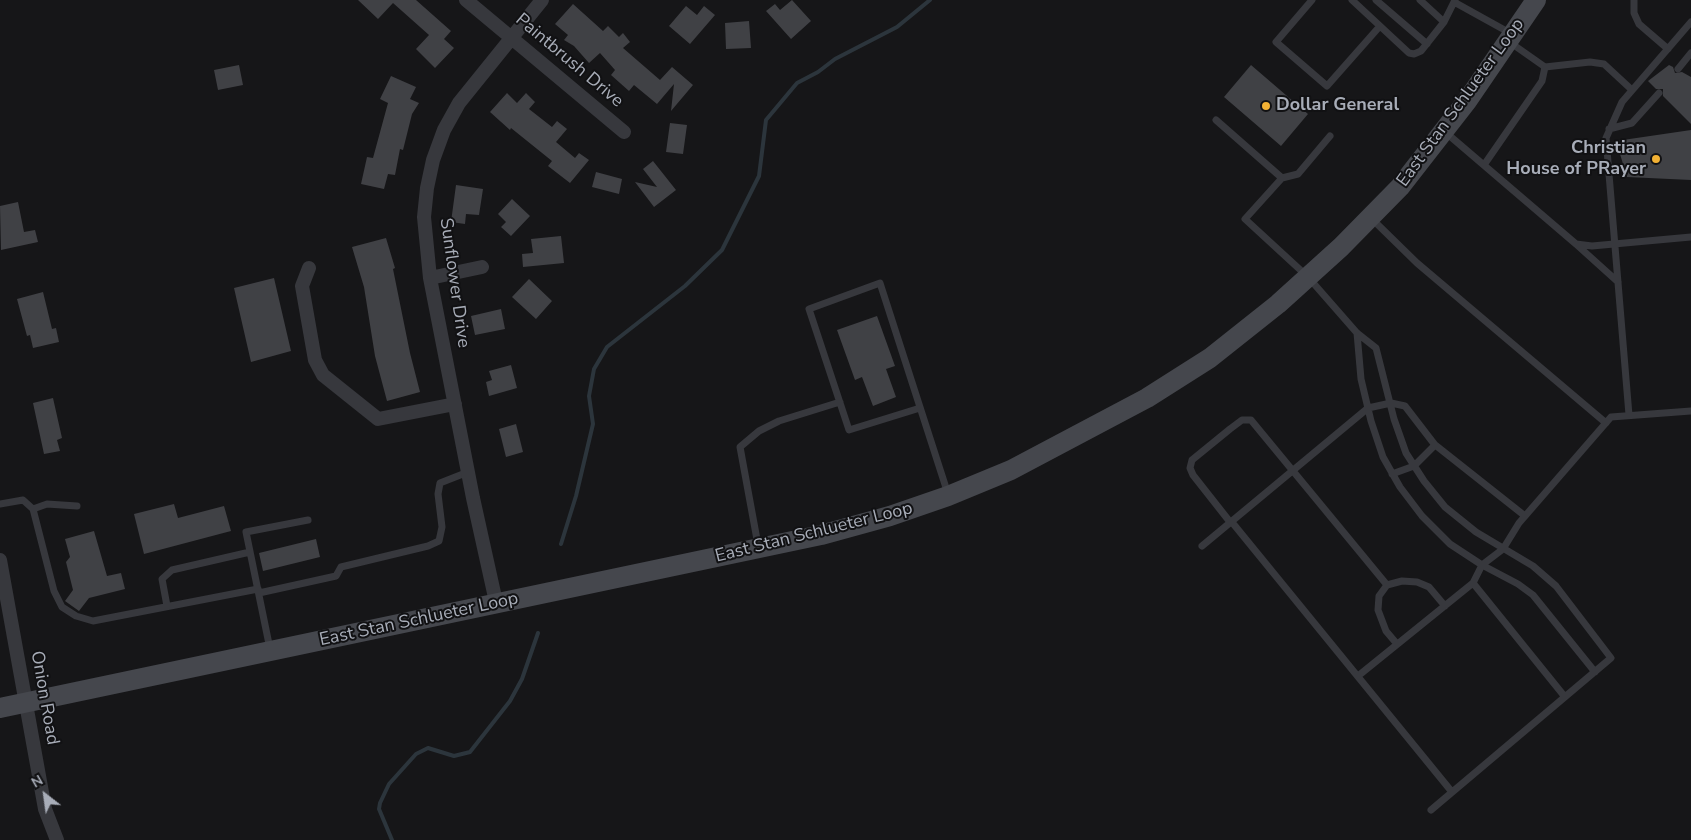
<!DOCTYPE html>
<html>
<head>
<meta charset="utf-8">
<style>
  body { margin:0 }
  #map { position:relative; width:1691px; height:840px; overflow:hidden; background:#161618; font-family:"Nunito Sans",sans-serif }
  canvas { display:block }
  .north { position:absolute; left:20px; top:770px; width:50px; height:50px; -webkit-text-stroke:4px #111113; paint-order:stroke; rotate:330deg; font-size:14px; font-weight:700; line-height:20px; text-align:center; color:#a8adb8 }
  .north::after { content:''; display:block; margin:auto; width:18px; height:22px; background:#a8adb8; clip-path:polygon(50% 0,100% 100%,50% 72%,0 100%) }
</style>
</head>
<body>
<div id="map">
<canvas width="1691" height="840"></canvas>
<div class="north">N</div>
</div>
<script>
const g = document.querySelector('canvas').getContext('2d');
g.lineJoin = 'round';
const toPath = rows => new Path2D(rows.map(r => 'M' + r).join(''));
function trace(path, color, width, dash) { g.strokeStyle = color; g.lineWidth = width; g.lineCap = dash ? 'butt' : 'round'; g.setLineDash(dash || []); g.stroke(path); }
function fillPath(path, color) { g.fillStyle = color; g.fill(path, 'evenodd'); }
function label(font, color, halo, rows, align = 'center') {
  g.font = font + ' "Nunito Sans",sans-serif'; g.lineWidth = 4; g.setLineDash([]); g.textBaseline = 'middle'; g.strokeStyle = halo; g.fillStyle = color; for (const [text, x, y, turn = 0] of rows) {
    g.save(); g.translate(x, y); g.rotate((+turn || 0) * Math.PI / 180); g.textAlign = isNaN(turn) ? turn : align; if (halo) g.strokeText(text, 0, 0); g.fillText(text, 0, 0); g.restore();
  }
}
trace(toPath([
  [561,544,576,496,593,424,589,396,594,369,607,347,685,286,722,250,759,176,766,120,797,83,818,72,835,59,897,27,930,0],
  [392,840,379,809,380,803,389,784,416,754,428,748,454,756,470,752,510,701,522,679,538,633]
]), '#2c353c', 4);
fillPath(toPath([
  [358,0,416,0,451,31,444,39,454,48,435,68,416,49,429,35,393,3,378,19],
  [792,0,811,21,791,39,766,11,775,4,780,10],
  [573,4,603,31,608,26,619,37,623,33,630,42,623,48,660,80,672,67,693,85,671,111,674,84,657,104,634,85,629,91,611,75,615,70,600,53,589,63,574,46,564,40,568,35,555,24],
  [686,6,697,15,704,6,715,15,690,44,669,26],
  [749,21,751,48,726,49,725,23],
  [239,65,243,85,218,90,214,70],
  [1251,65,1308,114,1281,146,1224,97],
  [1669,65,1673,67,1675,73,1682,72,1691,77,1691,124,1663,96,1663,89,1656,89,1648,81],
  [391,76,416,87,410,99,419,103,412,114,403,150,400,149,395,175,388,174,384,189,361,184,367,157,373,158,388,103,380,99],
  [507,93,517,103,526,93,535,102,529,109,552,127,557,121,567,129,556,142,575,158,579,153,589,160,570,183,548,166,552,161,511,128,510,130,490,112],
  [670,123,687,125,683,154,666,152],
  [1691,130,1691,180,1627,177,1616,141],
  [653,161,676,190,654,207,635,182,657,187,643,169],
  [596,172,622,179,619,194,592,187],
  [456,185,483,189,479,215,466,214,465,224,451,222],
  [512,199,530,216,511,236,501,227,506,222,498,214],
  [18,202,24,232,35,230,38,242,1,250,0,206],
  [561,236,564,263,523,267,522,254,533,253,531,239],
  [386,238,395,268,393,269,410,353,420,392,387,401,375,356,364,287,352,247],
  [274,278,291,351,251,362,234,288],
  [529,279,552,301,536,319,512,297],
  [43,292,52,329,56,328,59,342,33,348,30,335,27,336,17,299],
  [501,309,505,329,475,335,471,316],
  [877,316,895,366,886,369,896,397,873,406,862,377,855,380,837,330],
  [511,365,517,388,489,396,486,382,492,380,489,371],
  [53,398,62,438,57,440,60,451,44,454,33,403],
  [516,424,523,452,506,457,499,429],
  [174,504,178,518,224,506,231,531,144,554,134,514],
  [94,531,107,576,121,573,125,589,89,598,79,611,65,601,73,590,66,562,70,557,65,539],
  [316,539,320,557,263,571,259,553]
]), '#404145');
trace(toPath([
  [1312,0,1276,42,1327,86,1380,26],
  [1352,0,1409,53,1414,54,1421,51,1444,22,1455,0],
  [1376,0,1427,44],
  [1420,0,1444,22],
  [1634,0,1634,13,1639,24,1668,49],
  [1454,2,1510,33],
  [1545,67,1590,62,1604,64,1632,90],
  [1678,69,1691,53],
  [1216,120,1282,178,1245,219,1308,277,1357,333,1376,348,1394,419,1406,453,1424,481,1445,507,1476,532,1533,566,1556,586,1611,658,1431,810],
  [1609,129,1632,123,1659,93],
  [1444,131,1576,244,1592,246,1691,237],
  [1484,165,1542,81,1545,67,1508,41],
  [1282,178,1298,174,1330,136],
  [1372,219,1417,263,1606,423],
  [1577,245,1618,282],
  [1357,333,1361,379,1371,421,1383,457,1400,487,1422,516,1450,544,1482,565,1518,584,1533,595,1595,672],
  [920,408,849,430,809,309,880,283,948,494],
  [1629,415,1606,138,1622,102,1691,22],
  [1434,444,1525,516],
  [0,504,23,500,33,509,54,591,62,607,76,616,93,621,258,589],
  [33,509,47,504,77,506],
  [1231,521,1452,792],
  [1230,522,1193,475,1190,468,1192,460,1230,429,1242,420,1251,420,1387,585],
  [758,545,740,447,759,431,779,421,840,402],
  [1202,546,1368,408,1391,403,1405,406,1435,445,1414,466,1392,474],
  [1473,583,1482,565,1503,549,1519,523,1611,417,1691,411],
  [259,593,336,576,341,567,428,546,439,541,442,527,438,494,440,483,468,472],
  [167,606,162,579,172,570,250,552],
  [1397,644,1386,631,1378,610,1379,596,1387,585,1402,581,1417,582,1429,587,1445,606],
  [270,649,246,532,308,520],
  [1358,676,1473,583,1565,697]
]), '#37383d', 7);
trace(toPath([
  [466,0,624,132],
  [309,268,302,286,315,360,323,375,378,419,455,404],
  [430,278,482,267],
  [0,560,45,809,57,840],
  [496,602,473,498,430,278,424,217,427,188,433,160,444,130,459,103,542,0]
]), '#37383d', 14);
trace(toPath([
  [0,708,821,535,890,516,948,496,1011,470,1147,398,1210,358,1278,304,1341,247,1400,187,1467,101,1536,0]
]), '#45474d', 20);
for (const [x, y, r, color] of [
  [1266,106,5,"#f2b134"],
  [1656,159,5,"#f2b134"]
]) { const dot = new Path2D(); dot.arc(x, y, r, 0, 2 * Math.PI); g.fillStyle = color; g.fill(dot); trace(dot, '#111113', 2); }
label('18px', '#a8adb8', '#111113', [
  ["Paintbrush Drive",569,61,40],
  ["East Stan Schlueter Loop",1461,103,-54],
  ["Sunflower Drive",454,283,82],
  ["East Stan Schlueter Loop",814,533,-14],
  ["East Stan Schlueter Loop",419,620,-12],
  ["Onion Road",44,698,80]
]);
label('bold 18px', '#a8adb8', '#111113', [
  ["Dollar General",1276,106],
  ["Christian",1646,149,"right"],
  ["House of PRayer",1646,170,"right"]
], 'left');
</script>
</body>
</html>
